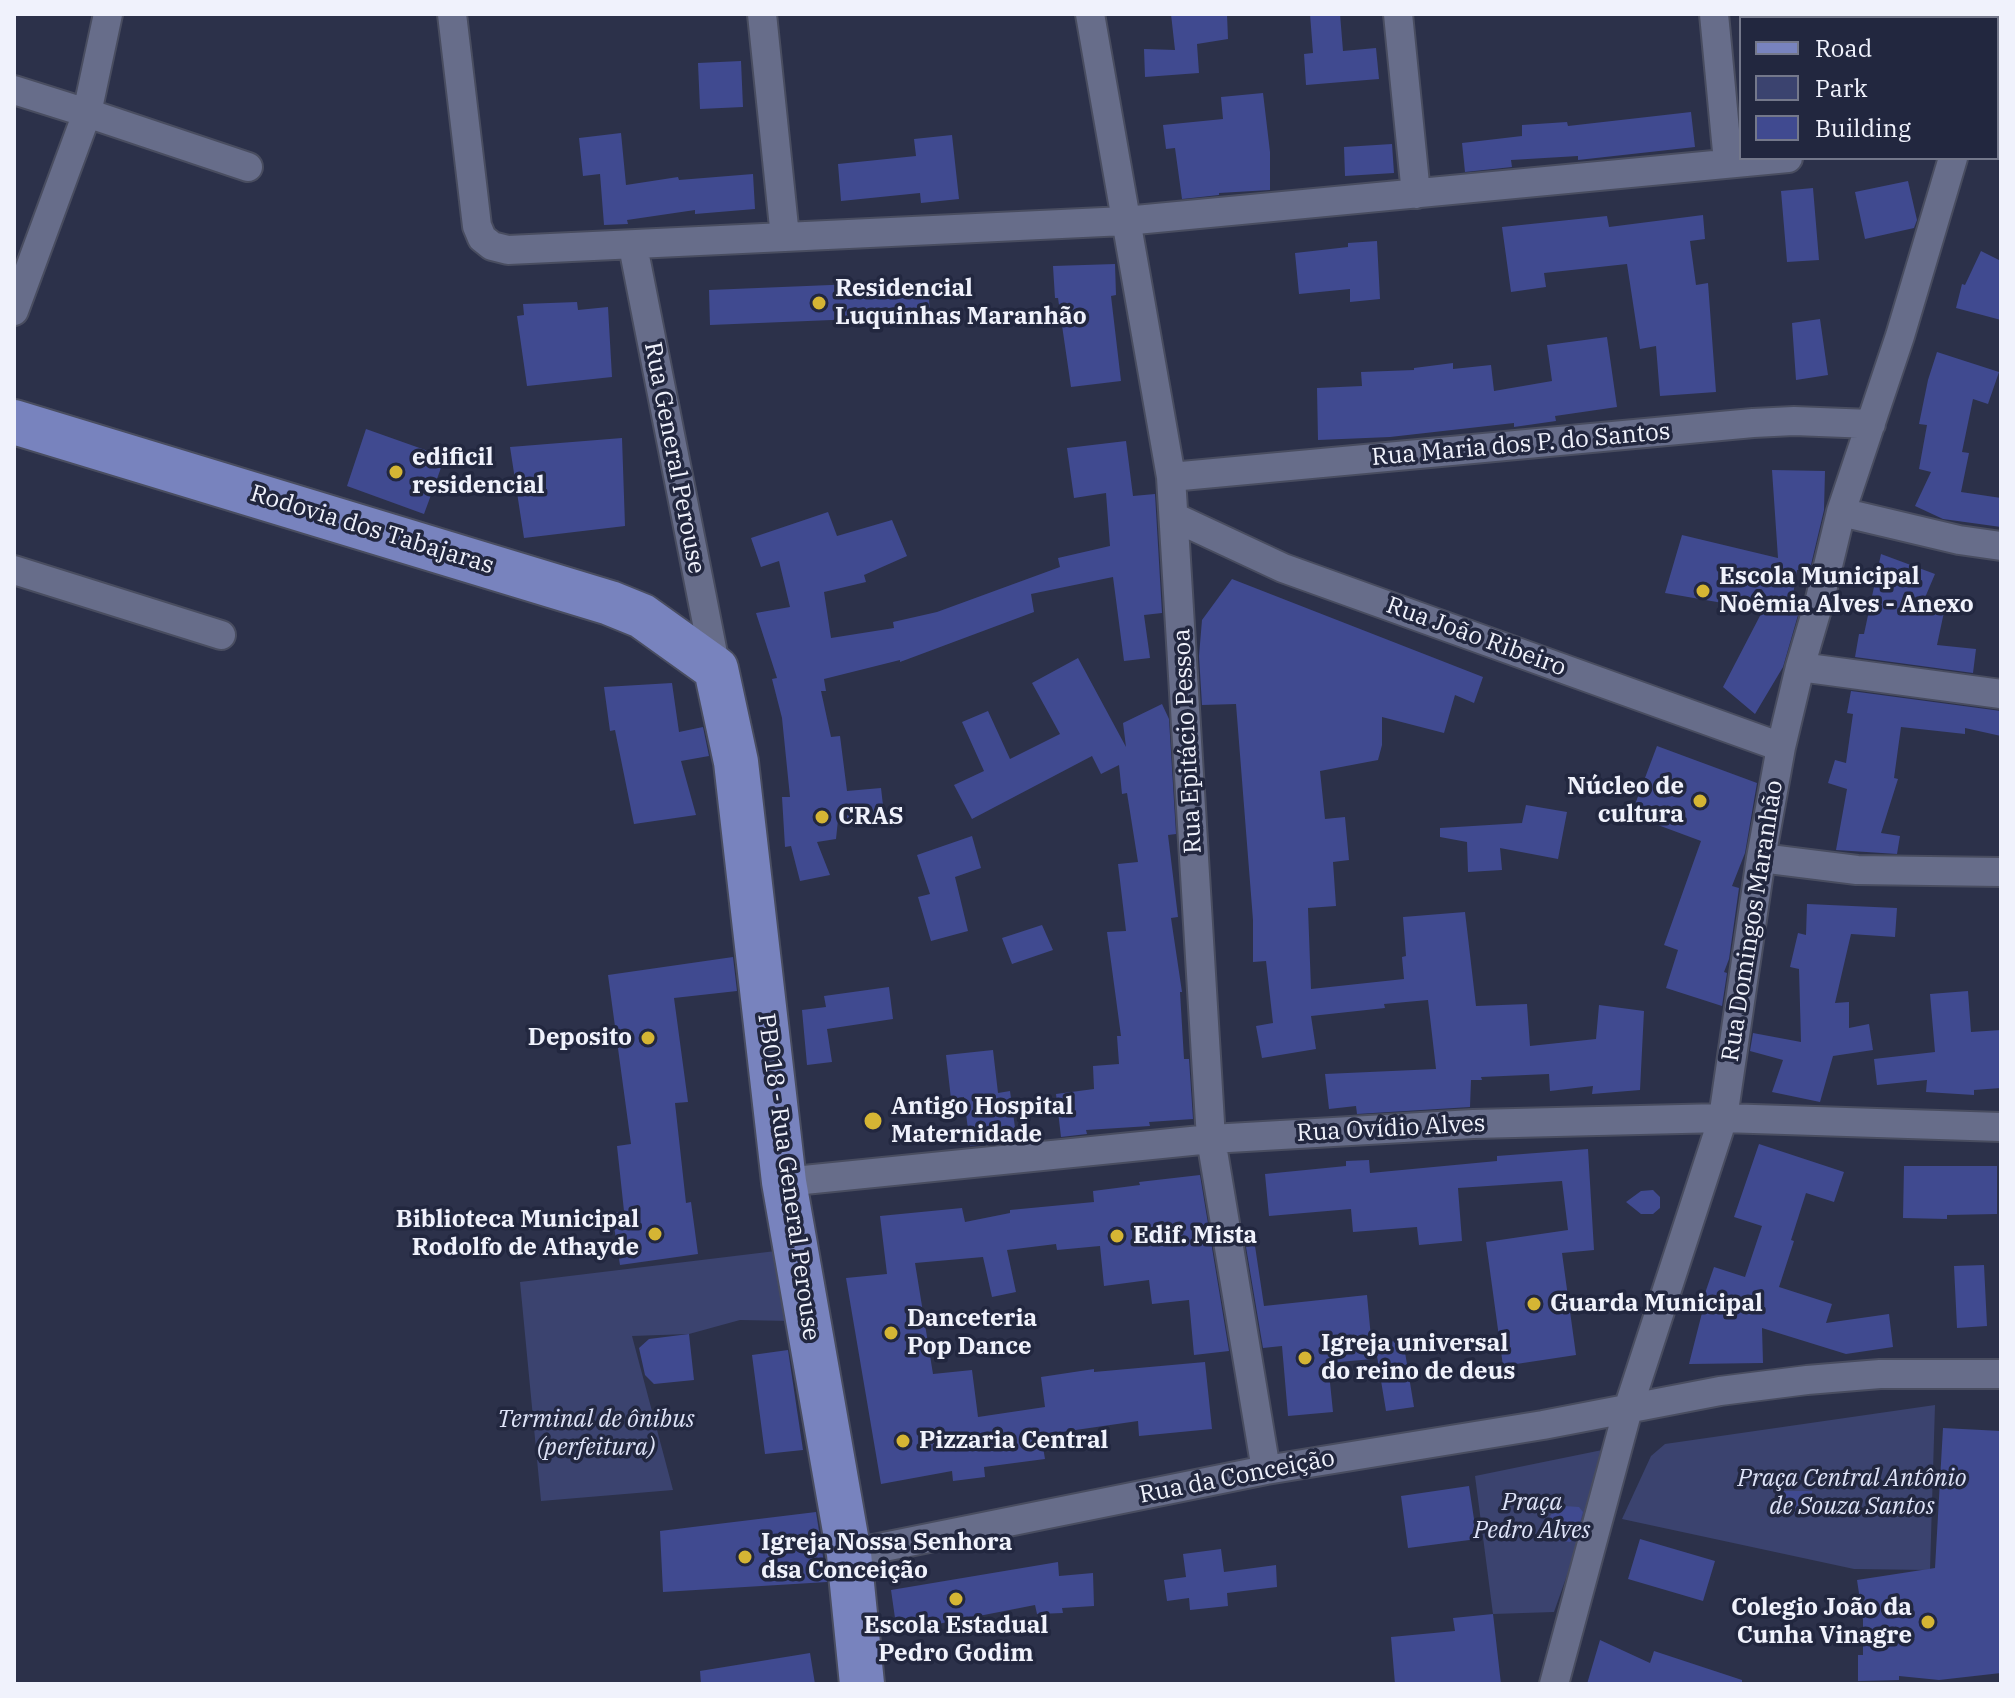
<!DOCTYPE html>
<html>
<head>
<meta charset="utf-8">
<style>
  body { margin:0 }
  #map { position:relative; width:2015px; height:1698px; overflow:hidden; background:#2c314a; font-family:"IBM Plex Serif",serif }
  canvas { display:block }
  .frame { position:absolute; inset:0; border:16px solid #f0f2fc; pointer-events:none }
  .legend { position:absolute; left:1739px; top:16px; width:260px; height:144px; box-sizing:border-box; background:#22273f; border:2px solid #74788b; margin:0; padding:10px 14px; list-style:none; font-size:24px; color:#f0f2fc }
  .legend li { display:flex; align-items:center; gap:16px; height:40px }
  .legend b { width:40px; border:2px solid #74788b }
</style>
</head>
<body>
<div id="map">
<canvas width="2015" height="1698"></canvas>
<div class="frame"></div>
<ul class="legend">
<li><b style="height:10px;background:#7883be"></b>Road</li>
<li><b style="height:22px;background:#3b436f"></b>Park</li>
<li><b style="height:22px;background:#404a90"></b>Building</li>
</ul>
</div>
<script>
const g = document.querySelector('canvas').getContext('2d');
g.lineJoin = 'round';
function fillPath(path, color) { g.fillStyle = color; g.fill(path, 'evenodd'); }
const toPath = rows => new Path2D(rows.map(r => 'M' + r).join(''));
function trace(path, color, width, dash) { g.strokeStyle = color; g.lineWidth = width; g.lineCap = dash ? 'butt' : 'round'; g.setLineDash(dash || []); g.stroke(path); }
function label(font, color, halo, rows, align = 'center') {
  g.font = font + ' "IBM Plex Serif",serif'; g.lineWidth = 7; g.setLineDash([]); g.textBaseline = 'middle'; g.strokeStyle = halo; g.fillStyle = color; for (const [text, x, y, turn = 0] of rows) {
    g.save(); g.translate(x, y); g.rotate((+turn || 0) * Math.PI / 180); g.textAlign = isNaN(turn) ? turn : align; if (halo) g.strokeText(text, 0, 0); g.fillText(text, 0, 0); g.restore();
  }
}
fillPath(toPath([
  [784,1250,793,1321,740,1320,689,1334,632,1336,673,1490,541,1501,520,1282],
  [1935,1405,1930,1570,1854,1569,1622,1519,1651,1456,1665,1444],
  [1612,1448,1554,1612,1493,1614,1475,1476]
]), '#3b436f');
fillPath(toPath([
  [1171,14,1227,14,1228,39,1197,44,1199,73,1145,77,1144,49,1175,50],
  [1310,14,1340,14,1343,51,1376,48,1379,79,1306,85,1304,54,1313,53],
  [741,61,743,107,700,109,698,63],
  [1263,93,1270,152,1270,190,1219,193,1219,195,1182,199,1175,148,1166,149,1163,125,1223,119,1221,97],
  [1691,112,1695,147,1578,160,1578,156,1511,160,1512,167,1465,172,1462,143,1522,136,1522,125,1567,122,1568,126],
  [621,133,626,185,678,177,679,180,753,174,755,209,695,214,695,210,627,220,628,224,604,225,600,174,583,176,579,138],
  [952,135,959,199,921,203,920,193,841,201,838,164,916,156,914,139],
  [1392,144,1394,173,1345,176,1344,147],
  [1908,181,1917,220,1914,228,1865,239,1855,192],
  [1813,188,1819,260,1787,262,1781,191],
  [1703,215,1705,239,1690,241,1696,285,1708,283,1716,392,1660,396,1656,346,1640,349,1627,264,1544,273,1546,287,1511,292,1502,227,1607,216,1609,227],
  [1377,241,1380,299,1350,302,1350,289,1299,294,1295,253,1348,247,1348,243],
  [1981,251,2001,261,2001,320,1956,308,1962,284,1965,285],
  [1115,264,1116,295,1111,296,1121,381,1071,387,1058,298,1055,298,1053,266],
  [928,281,930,316,710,325,709,290],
  [577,302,578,310,608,307,612,377,527,386,517,316,524,315,523,304],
  [1820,319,1828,375,1796,380,1792,323],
  [1607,337,1617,407,1555,416,1556,421,1514,427,1514,423,1390,437,1318,440,1317,388,1362,386,1361,372,1414,370,1414,368,1453,363,1453,369,1491,365,1494,391,1552,381,1547,345],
  [1937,352,1999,372,1988,404,1973,399,1962,452,1969,453,1961,492,2001,498,2001,527,1943,519,1915,506,1931,472,1919,469,1927,425,1919,424,1928,380],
  [366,429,445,457,424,514,347,486],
  [622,438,625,526,524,538,510,447],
  [1126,441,1133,496,1155,494,1162,613,1144,615,1150,658,1124,661,1113,577,1031,594,1034,612,900,662,900,660,824,679,826,691,821,691,831,737,840,736,847,791,881,788,884,814,838,820,836,839,817,842,830,875,800,881,791,846,785,847,782,797,790,797,782,718,772,679,777,678,756,613,790,607,779,561,761,567,751,538,828,512,837,536,892,520,907,556,864,575,866,582,824,592,831,638,894,628,893,622,937,612,1060,567,1058,558,1110,546,1106,493,1074,498,1067,448],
  [1772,470,1825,471,1824,510,1810,569,1797,570,1791,607,1798,615,1783,667,1755,714,1723,687,1763,610,1665,593,1682,535,1778,558],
  [1881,554,1935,574,1921,607,1944,612,1937,645,1976,649,1973,673,1855,657,1859,634,1864,634],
  [1232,579,1483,677,1474,703,1455,695,1444,733,1382,717,1382,745,1378,760,1320,771,1325,819,1345,817,1349,860,1333,862,1336,906,1308,908,1311,989,1404,979,1402,957,1406,956,1403,917,1465,912,1476,1006,1527,1004,1530,1046,1596,1039,1599,1005,1644,1011,1640,1090,1592,1094,1593,1086,1550,1091,1549,1074,1481,1077,1482,1080,1471,1080,1470,1107,1357,1114,1356,1106,1329,1109,1325,1074,1436,1069,1428,1000,1384,1004,1385,1008,1311,1016,1316,1049,1262,1058,1256,1026,1273,1023,1266,961,1253,962,1253,920,1236,704,1202,705,1199,656,1202,620],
  [1078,658,1126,747,1123,723,1162,704,1169,719,1176,834,1168,835,1178,917,1171,918,1182,992,1180,992,1184,1059,1189,1059,1193,1119,1149,1122,1150,1126,1086,1130,1087,1134,1061,1137,1056,1094,1094,1089,1093,1066,1119,1064,1117,1036,1121,1036,1107,932,1126,931,1118,864,1138,862,1127,793,1122,794,1119,765,1101,774,1092,756,972,819,954,785,984,771,962,722,988,711,1010,759,1060,734,1032,683],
  [672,683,679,732,703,727,709,756,681,761,696,815,634,824,615,730,610,731,604,687],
  [1851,691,2001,711,2001,736,1965,728,1965,734,1901,727,1894,778,1898,779,1881,833,1900,836,1897,854,1836,850,1847,789,1828,783,1835,760,1846,763,1853,714,1847,713],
  [1657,746,1757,783,1745,853,1732,886,1739,888,1729,959,1724,972,1727,973,1722,1006,1666,988,1678,950,1664,945,1701,841,1631,815],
  [1526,805,1567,812,1558,859,1500,848,1502,870,1468,872,1467,842,1440,837,1440,828,1522,823],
  [972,836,981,868,955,877,968,931,931,941,918,897,930,894,917,855],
  [1807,904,1897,908,1895,937,1851,934,1835,1003,1849,1002,1849,1028,1869,1024,1873,1050,1833,1056,1820,1102,1772,1092,1783,1060,1750,1051,1753,1033,1801,1042,1799,969,1790,967,1798,933,1806,935],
  [1042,925,1053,950,1012,964,1002,938],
  [733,957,737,991,674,998,688,1102,675,1103,686,1203,691,1202,698,1254,620,1265,612,1213,624,1211,617,1146,631,1144,608,975],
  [889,987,893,1019,827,1029,832,1062,807,1065,802,1010,826,1007,824,996],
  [1968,991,1971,1032,2001,1030,2001,1088,1974,1090,1974,1095,1926,1092,1927,1080,1877,1085,1874,1059,1935,1052,1930,994],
  [993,1050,998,1093,1010,1091,1017,1142,970,1146,964,1097,951,1099,946,1055],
  [1759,1144,1844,1172,1834,1202,1806,1193,1791,1240,1794,1241,1779,1287,1832,1304,1826,1323,1889,1314,1893,1347,1846,1354,1762,1328,1763,1363,1689,1364,1703,1309,1700,1308,1714,1267,1745,1277,1762,1226,1734,1217],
  [1588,1149,1594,1250,1562,1253,1576,1355,1503,1366,1486,1242,1568,1230,1562,1181,1458,1188,1462,1241,1419,1245,1417,1227,1353,1232,1351,1209,1269,1216,1265,1174,1346,1166,1346,1161,1369,1160,1370,1173,1497,1161,1497,1156],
  [1904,1166,1997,1166,1997,1214,1947,1215,1947,1219,1903,1218],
  [1200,1175,1229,1351,1194,1355,1189,1300,1152,1304,1149,1280,1104,1286,1100,1246,1057,1250,1056,1244,1007,1250,1016,1292,992,1297,983,1257,915,1263,933,1374,972,1370,978,1417,1045,1407,1041,1377,1094,1369,1094,1372,1205,1362,1212,1429,1139,1436,1138,1421,1041,1435,1045,1459,984,1467,985,1477,953,1481,952,1471,881,1484,846,1278,887,1274,880,1216,962,1208,965,1222,1010,1213,1010,1210,1094,1202,1093,1191,1140,1185,1139,1182],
  [1653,1190,1660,1197,1660,1208,1653,1214,1641,1214,1626,1202,1641,1191],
  [1255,1246,1264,1306,1367,1295,1373,1359,1328,1363,1333,1412,1288,1416,1282,1346,1263,1348,1246,1247],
  [1984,1265,1987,1326,1957,1328,1954,1266],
  [689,1334,694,1380,654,1384,645,1375,639,1348,649,1339],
  [1403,1340,1414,1407,1386,1411,1375,1344],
  [788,1350,803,1450,765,1454,752,1355],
  [1943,1428,2001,1431,2001,1673,1939,1680,1899,1676,1899,1680,1858,1681,1858,1655,1863,1655,1863,1620,1857,1580,1935,1568],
  [1469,1486,1477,1539,1408,1548,1401,1496],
  [1783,1491,1812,1491,1812,1513,1784,1513],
  [1565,1506,1579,1507,1583,1512,1576,1537,1570,1542,1557,1540,1549,1534,1546,1523,1552,1513],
  [816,1512,827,1582,663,1592,660,1531],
  [1640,1539,1715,1561,1703,1601,1628,1579],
  [1221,1549,1224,1572,1276,1565,1277,1587,1227,1593,1228,1606,1190,1610,1189,1598,1167,1601,1164,1580,1186,1577,1183,1554],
  [1058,1562,1059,1576,1093,1573,1094,1606,1062,1608,1063,1613,1037,1614,1035,1605,897,1632,891,1590],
  [1493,1614,1501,1684,1395,1684,1391,1637,1455,1631,1453,1618],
  [1600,1640,1650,1663,1654,1651,1742,1680,1742,1684,1587,1684],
  [810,1653,815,1684,701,1684,700,1671]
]), '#404a90');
const minor = toPath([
  [452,14,477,226,482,238,492,246,508,250,1125,221,1788,158],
  [762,14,785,237],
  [1090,14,1171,477,1211,1139,1266,1470],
  [1398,14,1416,194],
  [1714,14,1728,162],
  [1997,46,2001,35],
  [14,90,87,113,108,14],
  [633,246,716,669],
  [14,311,87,113,248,167],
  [1171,477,1753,423,1794,421,1871,424],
  [1841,512,1959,540,2001,546],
  [1176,518,1283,568,1781,747],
  [14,570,221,635],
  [1800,667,2001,694],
  [1761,858,1857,870,2001,872],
  [784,1182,1211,1139,1473,1124,1723,1118,2001,1127],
  [849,1554,1266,1470,1543,1425,1720,1391,1807,1380,1880,1374,2001,1374],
  [1554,1684,1628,1409,1723,1118,1761,858,1781,747,1800,667,1820,599,1841,512,1900,336,1953,158]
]);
const primary = toPath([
  [14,422,610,603,642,616,716,669,736,762,784,1182,849,1554,862,1684]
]);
trace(minor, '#494d60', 32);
trace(primary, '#494d60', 48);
trace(minor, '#676d8a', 28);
trace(primary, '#7883be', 44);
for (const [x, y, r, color] of [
  [819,303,8,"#d5b534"],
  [396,472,8,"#d5b534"],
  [1703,591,8,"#d5b534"],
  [1700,801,8,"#d5b534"],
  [822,817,8,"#d5b534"],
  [648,1038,8,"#d5b534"],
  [873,1121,10,"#d5b534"],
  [655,1234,8,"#d5b534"],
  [1117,1236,8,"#d5b534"],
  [1534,1304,8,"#d5b534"],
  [891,1333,8,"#d5b534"],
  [1305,1358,8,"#d5b534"],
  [903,1441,8,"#d5b534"],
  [745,1557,8,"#d5b534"],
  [956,1599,8,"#d5b534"],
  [1928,1622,8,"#d5b534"]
]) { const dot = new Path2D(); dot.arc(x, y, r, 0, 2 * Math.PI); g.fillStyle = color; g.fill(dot); trace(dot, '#22273f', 3); }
label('bold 24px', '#f0f2fc', '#22273f', [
  ["Residencial",835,289],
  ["Luquinhas Maranhão",835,317],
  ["edificil",412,458],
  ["residencial",412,486],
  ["Escola Municipal",1719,577],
  ["Noêmia Alves - Anexo",1719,605],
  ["Núcleo de",1684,787,"right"],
  ["cultura",1684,815,"right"],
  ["CRAS",838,817],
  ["Deposito",632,1038,"right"],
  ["Antigo Hospital",891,1107],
  ["Maternidade",891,1135],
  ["Biblioteca Municipal",639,1220,"right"],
  ["Rodolfo de Athayde",639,1248,"right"],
  ["Edif. Mista",1133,1236],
  ["Guarda Municipal",1550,1304],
  ["Danceteria",907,1319],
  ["Pop Dance",907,1347],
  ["Igreja universal",1321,1344],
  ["do reino de deus",1321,1372],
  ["Pizzaria Central",919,1441],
  ["Igreja Nossa Senhora",761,1543],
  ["dsa Conceição",761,1571],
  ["Colegio João da",1912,1608,"right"],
  ["Cunha Vinagre",1912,1636,"right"],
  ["Escola Estadual",956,1626,"center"],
  ["Pedro Godim",956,1654,"center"]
], 'left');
label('24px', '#f0f2fc', '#22273f', [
  ["Rua Maria dos P. do Santos",1521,445,-5],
  ["Rua General Perouse",674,458,79],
  ["Rodovia dos Tabajaras",372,530,17],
  ["Rua João Ribeiro",1476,637,20],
  ["Rua Epitácio Pessoa",1188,741,-93],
  ["Rua Domingos Maranhão",1753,921,-81],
  ["Rua Ovídio Alves",1391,1129,-3],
  ["PB018 - Rua General Perouse",788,1177,82],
  ["Rua da Conceição",1237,1477,-11]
]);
label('italic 24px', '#dee3f8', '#22273f', [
  ["Terminal de ônibus",596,1420],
  ["(perfeitura)",596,1448],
  ["Praça Central Antônio",1852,1479],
  ["de Souza Santos",1852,1507],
  ["Praça",1532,1503],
  ["Pedro Alves",1532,1531]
]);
</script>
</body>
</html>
